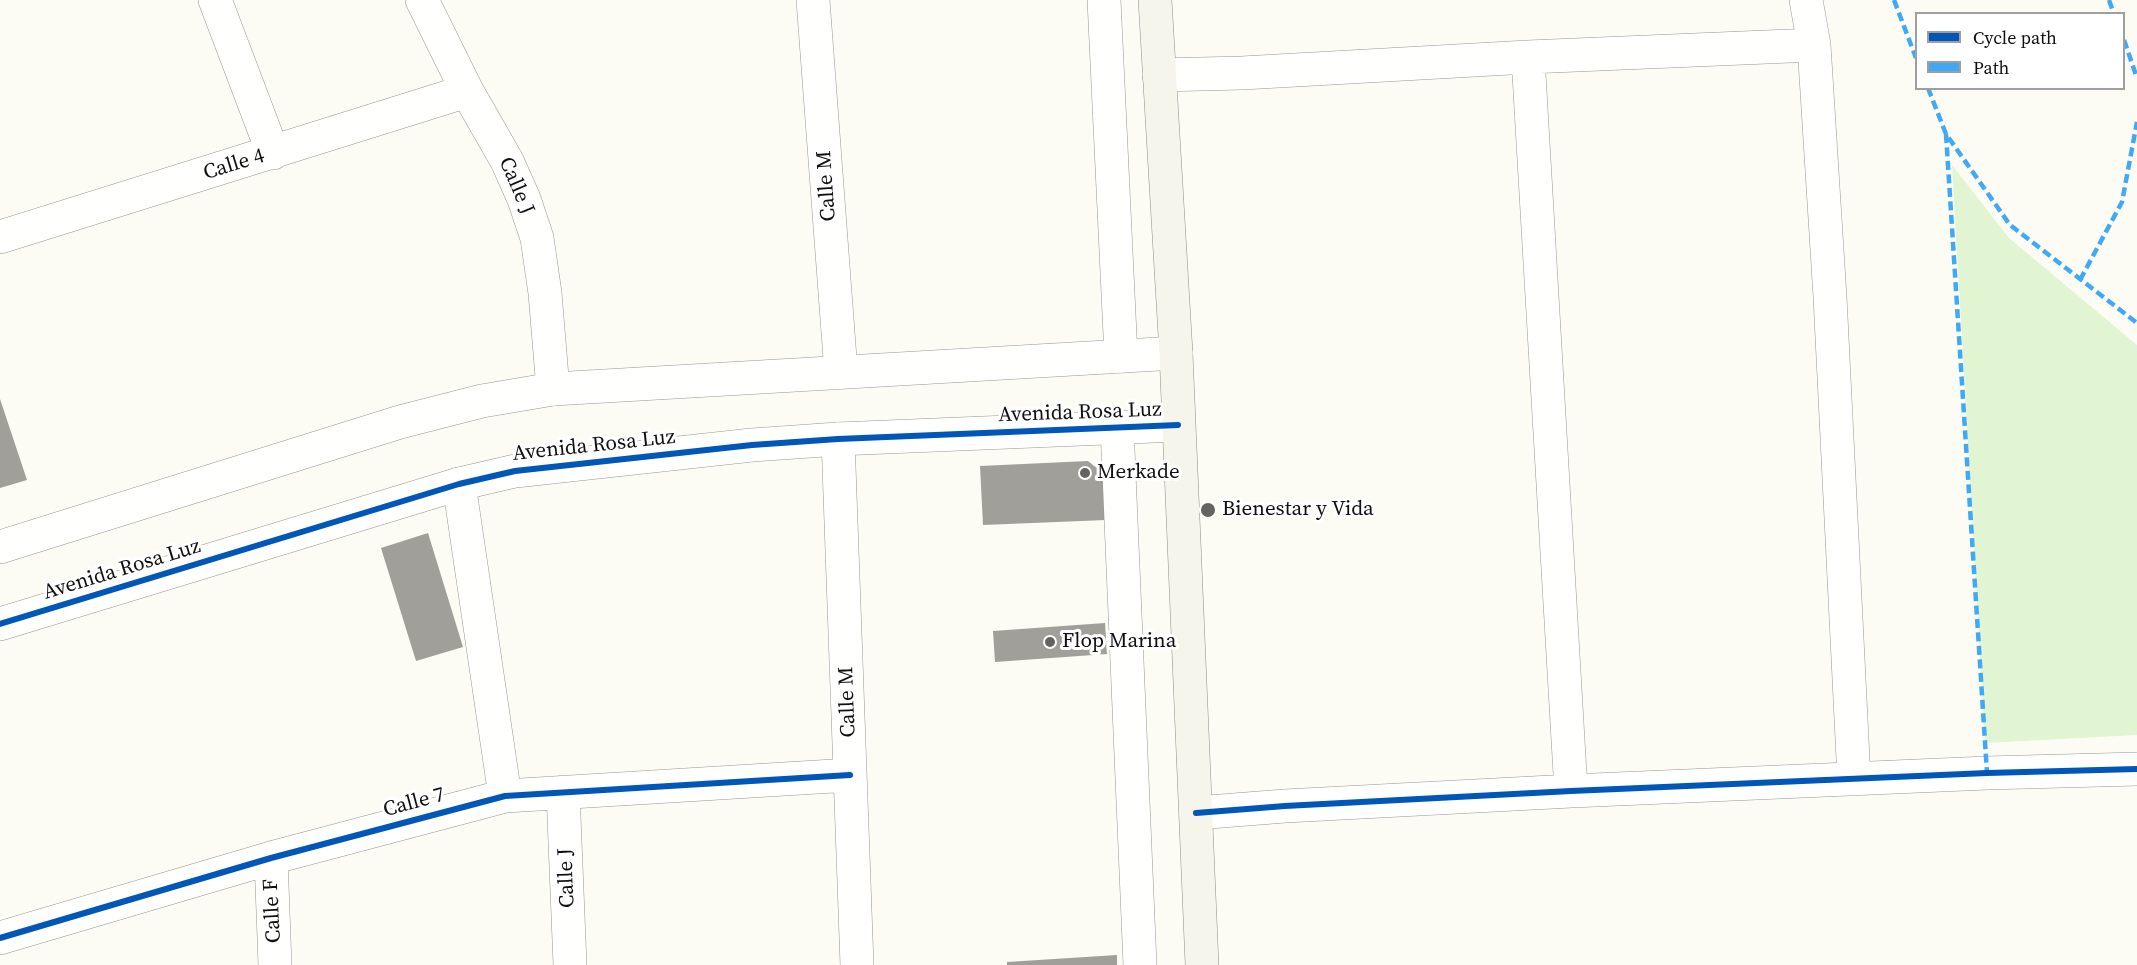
<!DOCTYPE html>
<html>
<head>
<meta charset="utf-8">
<style>
  body { margin:0 }
  #map { position:relative; width:2137px; height:965px; overflow:hidden; background:#fcfcf5; font-family:"Source Serif 4",serif }
  canvas { display:block }
  .legend { position:absolute; left:1915px; top:12px; width:210px; height:78px; box-sizing:border-box; background:#fff; border:2px solid #9f9f9f; margin:0; padding:8px 10px; list-style:none; font-size:18px; color:#101010 }
  .legend li { display:flex; align-items:center; gap:12px; height:30px }
  .legend b { width:30px; border:2px solid #9f9f9f }
</style>
</head>
<body>
<div id="map">
<canvas width="2137" height="965"></canvas>
<ul class="legend">
<li><b style="height:8px;background:#0057b8"></b>Cycle path</li>
<li><b style="height:8px;background:#3fa9f5"></b>Path</li>
</ul>
</div>
<script>
const g = document.querySelector('canvas').getContext('2d');
g.lineJoin = 'round';
function fillPath(path, color) { g.fillStyle = color; g.fill(path, 'evenodd'); }
const toPath = rows => new Path2D(rows.map(r => 'M' + r).join(''));
function trace(path, color, width, dash) { g.strokeStyle = color; g.lineWidth = width; g.lineCap = dash ? 'butt' : 'round'; g.setLineDash(dash || []); g.stroke(path); }
function label(font, color, halo, rows, align = 'center') {
  g.font = font + ' "Source Serif 4",serif'; g.lineWidth = 6; g.setLineDash([]); g.textBaseline = 'middle'; g.strokeStyle = halo; g.fillStyle = color; for (const [text, x, y, turn = 0] of rows) {
    g.save(); g.translate(x, y); g.rotate((+turn || 0) * Math.PI / 180); g.textAlign = isNaN(turn) ? turn : align; if (halo) g.strokeText(text, 0, 0); g.fillText(text, 0, 0); g.restore();
  }
}
fillPath(toPath([
  [1952,165,2009,238,2137,345,2137,735,1985,743]
]), '#e1f5d2');
fillPath(toPath([
  [0,399,27,480,0,488],
  [1088,461,1104,474,1106,520,983,525,980,466],
  [428,533,463,647,416,661,381,548],
  [1105,623,1107,654,995,662,993,631],
  [1117,955,1117,965,1007,965,1007,962]
]), '#a09f9a');
const minor = toPath([
  [215,0,273,153],
  [422,0,467,91,507,161,524,199,537,238,545,293,553,389],
  [813,0,841,372],
  [1104,0,1121,356],
  [1806,0,1814,45,1830,297,1854,779],
  [1528,57,1571,791],
  [1159,75,1242,73,1528,57,1814,45],
  [0,237,467,91],
  [1117,427,1140,965],
  [838,439,857,965],
  [459,484,505,796],
  [563,792,570,965],
  [1196,813,1285,806,1571,791,1987,773,2137,769],
  [271,858,275,965],
  [0,938,271,858,505,796,850,775]
]);
const tertiary = toPath([
  [0,547,400,422,482,401,553,389,1176,353],
  [0,624,459,484,515,471,752,445,838,439,1178,425]
]);
const secondary = toPath([
  [1155,0,1176,353,1202,965]
]);
trace(minor, '#969693', 34);
trace(tertiary, '#969693', 34);
trace(secondary, '#8d8d8a', 34);
trace(minor, '#fffffe', 33);
trace(tertiary, '#fffffe', 33);
trace(secondary, '#f5f5eb', 33);
trace(toPath([
  [1894,0,1916,58],
  [2109,0,2114,14],
  [2124,40,2137,78],
  [1928,88,1946,134,2010,225,2137,323],
  [1946,134,1987,773],
  [2080,280,2122,202,2137,122]
]), '#3fa9f5', 4.5, [9, 4.5]);
trace(toPath([
  [0,624,459,484,515,471,752,445,838,439,1178,425],
  [1196,813,1285,806,1571,791,1987,773,2137,769],
  [0,938,271,858,505,796,850,775]
]), '#0057b8', 6);
for (const [x, y, r, color] of [
  [1085,473,6,"#636360"],
  [1208,510,8,"#636360"],
  [1050,642,6,"#636360"]
]) { const dot = new Path2D(); dot.arc(x, y, r, 0, 2 * Math.PI); g.fillStyle = color; g.fill(dot); trace(dot, '#fff', 2); }
label('21px', '#101010', '#fff', [
  ["Calle 4",234,165,-17],
  ["Calle J",516,186,67],
  ["Calle M",827,186,-94],
  ["Avenida Rosa Luz",1080,413,-2],
  ["Avenida Rosa Luz",594,446,-6],
  ["Avenida Rosa Luz",122,570,-17],
  ["Calle M",848,702,-92],
  ["Calle 7",414,803,-15],
  ["Calle J",567,878,-92],
  ["Calle F",273,911,-93]
]);
label('21px', '#101010', '#fff', [
  ["Merkade",1097,473],
  ["Bienestar y Vida",1222,510],
  ["Flop Marina",1062,642]
], 'left');
</script>
</body>
</html>
